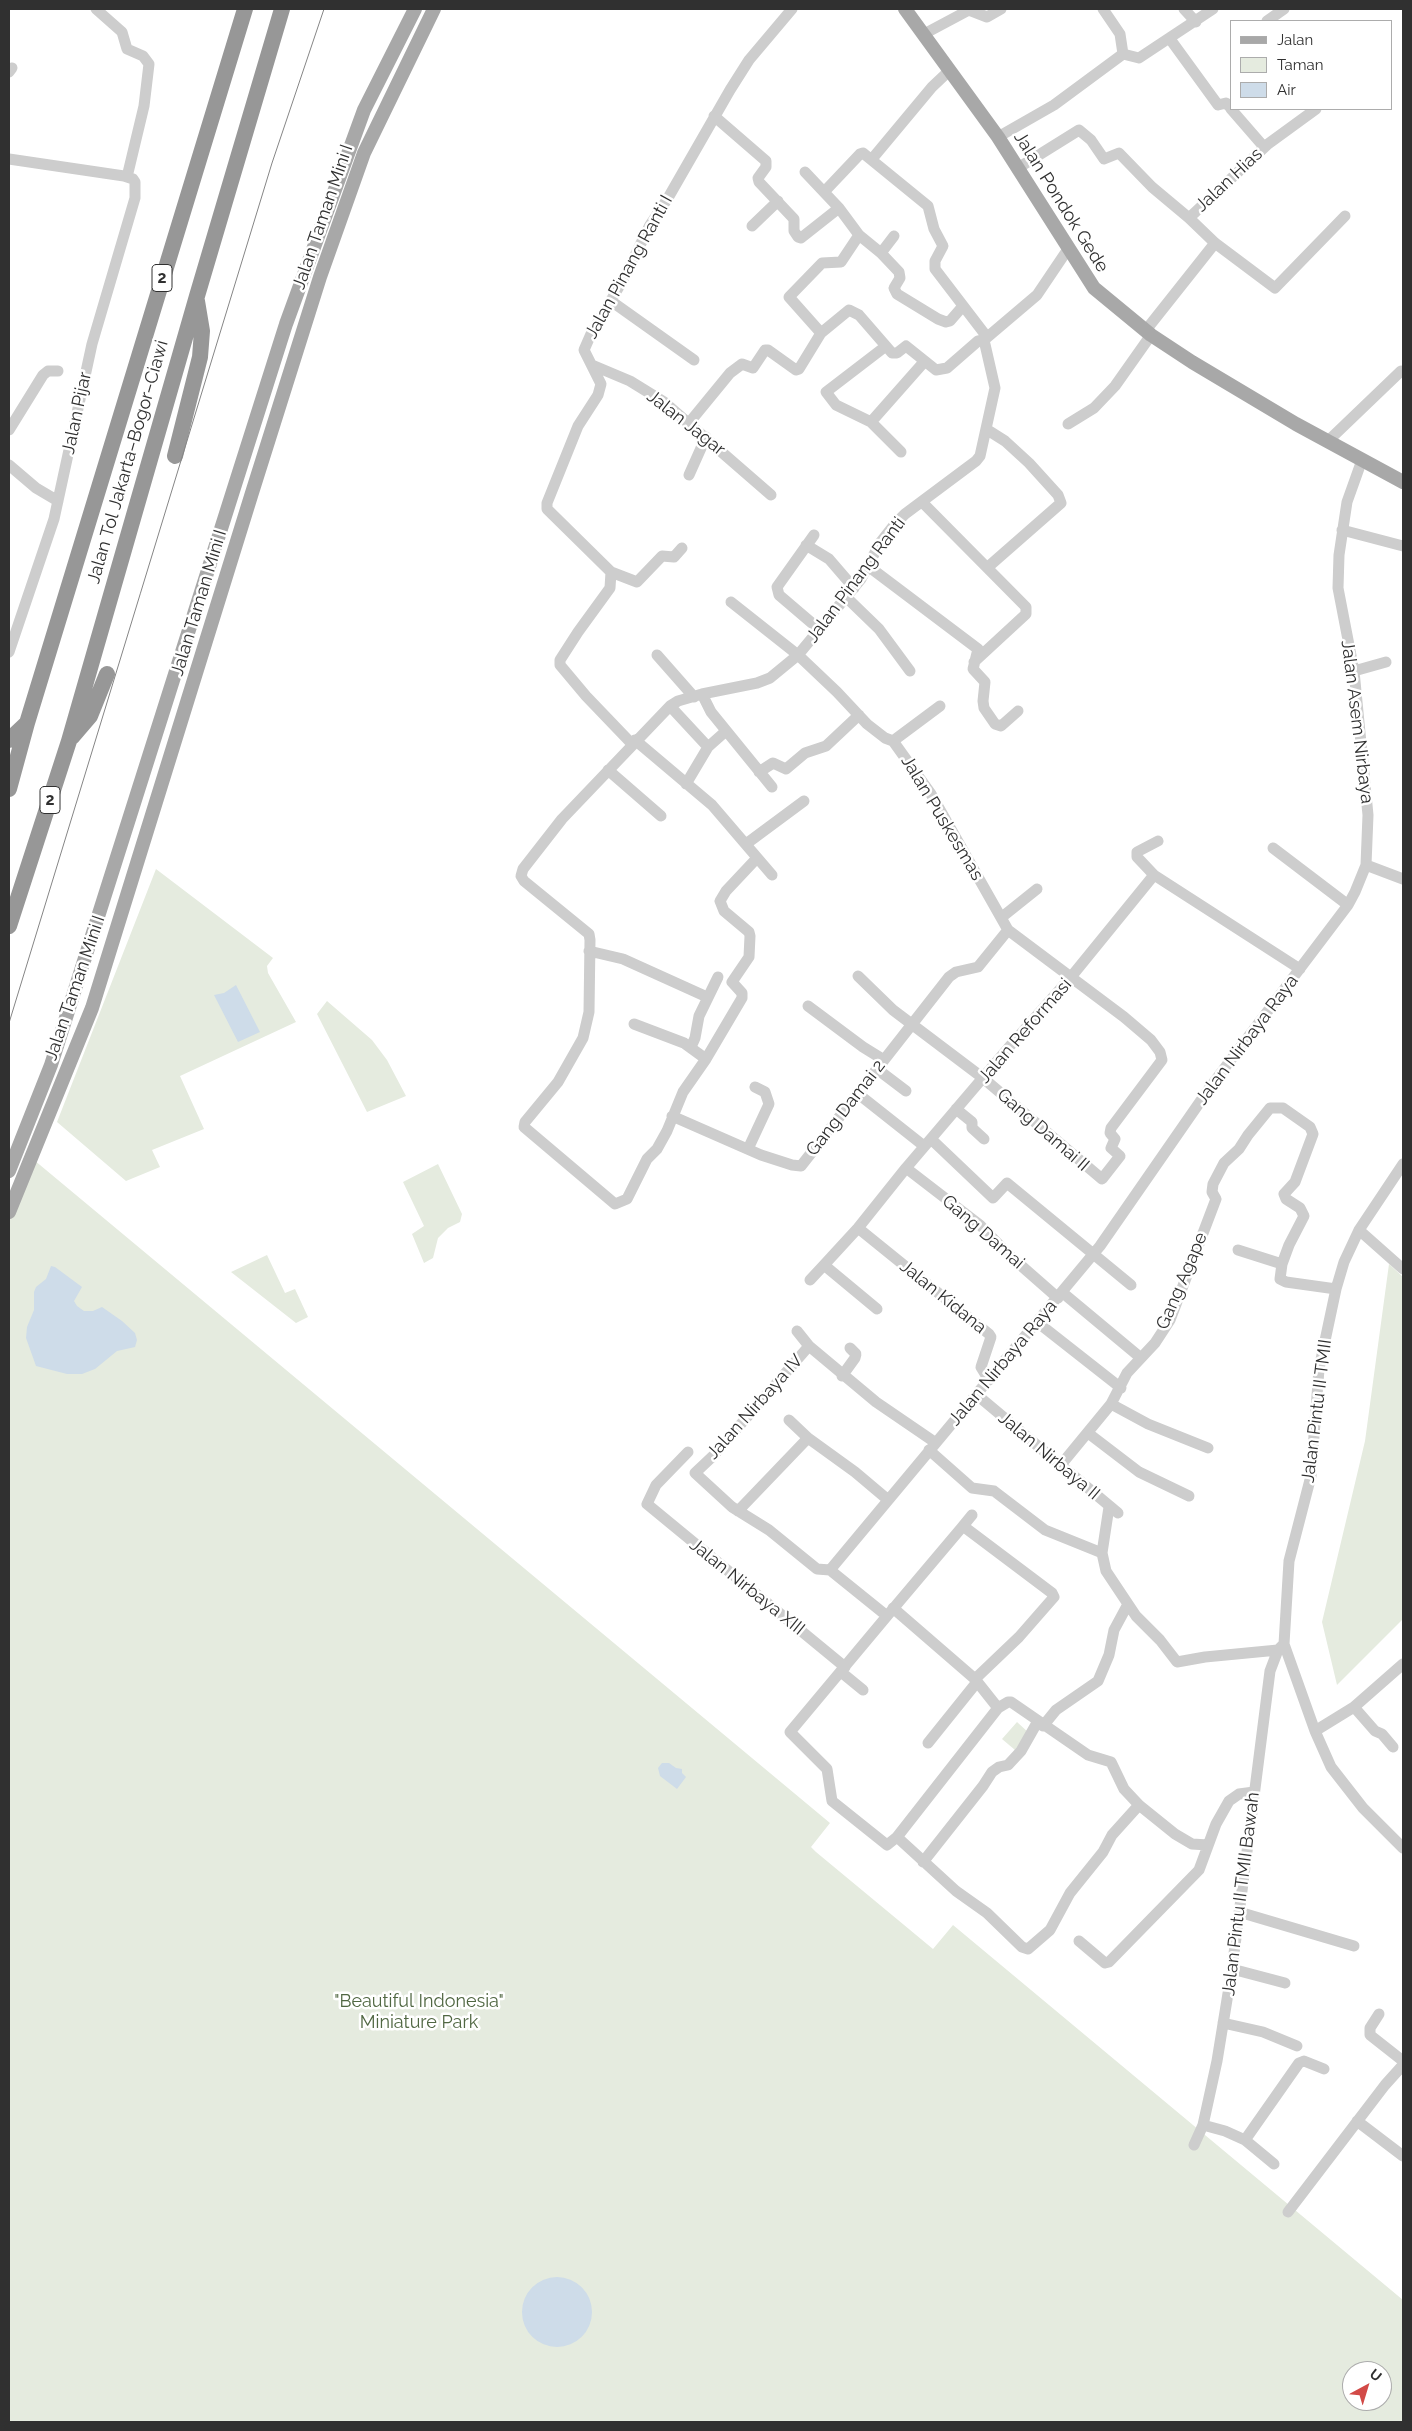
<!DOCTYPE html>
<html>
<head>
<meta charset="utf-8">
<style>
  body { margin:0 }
  #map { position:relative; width:1412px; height:2431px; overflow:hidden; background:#fff; font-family:Raleway,sans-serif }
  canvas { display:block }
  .frame { position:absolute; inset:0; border:10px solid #303030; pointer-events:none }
  .legend { position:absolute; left:1230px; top:20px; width:162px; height:90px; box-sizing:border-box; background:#fff; border:1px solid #acacac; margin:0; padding:6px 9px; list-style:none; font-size:15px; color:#303030 }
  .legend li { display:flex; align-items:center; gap:10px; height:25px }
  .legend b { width:25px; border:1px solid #acacac }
  .north { position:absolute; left:1342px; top:2361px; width:50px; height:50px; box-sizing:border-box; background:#fff; border:1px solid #acacac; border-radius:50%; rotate:39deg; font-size:14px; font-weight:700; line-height:20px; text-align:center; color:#303030 }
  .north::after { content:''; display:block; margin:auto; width:18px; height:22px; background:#d24a47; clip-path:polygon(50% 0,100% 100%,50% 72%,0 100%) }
</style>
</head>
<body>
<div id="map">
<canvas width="1412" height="2431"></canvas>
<div class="frame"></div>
<ul class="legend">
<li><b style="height:6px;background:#a8a8a8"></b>Jalan</li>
<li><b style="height:14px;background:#e5ebdf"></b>Taman</li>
<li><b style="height:14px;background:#cedce9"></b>Air</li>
</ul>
<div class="north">U</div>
</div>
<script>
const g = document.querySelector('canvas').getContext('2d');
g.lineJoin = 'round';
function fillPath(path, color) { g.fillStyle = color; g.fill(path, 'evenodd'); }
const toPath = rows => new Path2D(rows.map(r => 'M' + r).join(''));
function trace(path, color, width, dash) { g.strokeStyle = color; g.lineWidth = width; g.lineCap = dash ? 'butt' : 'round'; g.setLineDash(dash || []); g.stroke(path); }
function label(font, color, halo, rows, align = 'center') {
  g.font = font + ' Raleway,sans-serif'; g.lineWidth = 5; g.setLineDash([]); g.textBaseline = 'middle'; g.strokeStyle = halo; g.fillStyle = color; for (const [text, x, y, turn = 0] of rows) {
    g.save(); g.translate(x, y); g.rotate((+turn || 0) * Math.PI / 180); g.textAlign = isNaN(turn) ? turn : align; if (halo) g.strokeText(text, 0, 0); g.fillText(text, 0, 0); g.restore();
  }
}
fillPath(toPath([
  [156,869,273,958,267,966,268,973,296,1022,180,1076,204,1129,152,1150,160,1167,126,1181,57,1122],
  [327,1001,372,1040,387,1060,406,1096,367,1112,317,1014],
  [34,1160,830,1823,811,1847,816,1852,933,1949,953,1925,1403,2300,1403,2422,9,2422,9,1218],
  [1352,2371,1382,2371,1382,2401,1352,2401],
  [438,1164,462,1214,460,1222,448,1228,438,1238,433,1258,424,1263,412,1234,424,1226,403,1182],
  [267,1255,285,1293,295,1289,308,1317,296,1323,231,1272],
  [1389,1264,1403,1277,1403,1619,1337,1685,1322,1622,1365,1441],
  [1017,1722,1029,1733,1015,1750,1002,1739]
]), '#e5ebdf');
fillPath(toPath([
  [236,985,260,1032,238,1042,214,995,224,993],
  [51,1266,55,1267,82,1287,74,1301,77,1306,84,1311,93,1311,102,1307,122,1321,135,1333,137,1340,135,1347,117,1351,95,1369,82,1374,67,1374,36,1366,26,1338,27,1327,34,1310,34,1292,36,1287,46,1279],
  [662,1763,669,1763,676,1768,682,1769,682,1773,686,1777,677,1789,660,1776,658,1768],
  '522 2312a35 35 0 1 1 70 0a35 35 0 1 1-70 0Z'
]), '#cedce9');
trace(toPath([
  [96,9,122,32,127,49,143,56,149,64,144,106,127,177],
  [1103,9,1120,34,1123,54],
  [1184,9,1196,22],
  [1267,21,1284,9],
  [924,34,969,10,987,17,1001,9],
  [1170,39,1218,105,1226,103,1231,108],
  [1123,54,1139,58,1213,9],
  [9,72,12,68],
  [1231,109,1264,147],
  [1316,109,1268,144,1189,218,1215,243,1275,288,1345,216],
  [714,116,766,161,766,167,758,178,759,182,794,219,794,231,798,237,801,238,839,208],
  [998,137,1054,105,1123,54],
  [9,159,124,176,133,179,135,182,135,198,92,344,54,519,9,652],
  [872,159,932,87,950,70],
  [1018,168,1079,130,1091,140,1104,159,1119,153,1152,187,1189,218],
  [805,172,839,208,859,235,881,253,899,272,900,278,894,288,897,294,938,319,946,322,950,321,963,306],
  [824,192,860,154,863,153,928,206,934,229,943,246,935,261,935,269,987,337],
  [752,226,778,201],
  [881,253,894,236],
  [611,301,694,360],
  [1146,330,1215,243],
  [821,333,789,297,822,263,841,262,859,235],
  [886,346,826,392,836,405,871,422,901,452],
  [592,365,630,381,664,402,771,495],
  [871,422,924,362],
  [689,423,730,373,742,364,753,368,765,350,768,350,796,370,799,369,821,333,849,310,859,315,892,353,897,353,906,346,936,370,947,368,978,341,984,340],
  [1068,424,1094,408,1115,386,1151,335],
  [986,429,1005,441,1029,463,1058,495,1061,503,988,567],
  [9,430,43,375,48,371,58,371],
  [1327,442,1401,371],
  [9,465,36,488,58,501],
  [689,475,706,437],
  [922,502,1026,607,1026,614,974,662],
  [1342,530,1403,546],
  [814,535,777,587,779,595,820,630],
  [806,545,829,559,854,588],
  [868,566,978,649,973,669,985,682,983,701,984,708,995,724,1001,726,1018,711],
  [611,572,637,582,662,556,674,557,682,548],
  [847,598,879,629,910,671],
  [731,602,798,655,837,692,867,724,885,738,893,741,931,794,1008,930],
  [657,655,694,697],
  [1354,671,1386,662],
  [702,694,711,712,772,787],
  [670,706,708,747],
  [635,740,712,805,772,875],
  [893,741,940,706],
  [632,744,586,696,560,665,560,660,578,632,610,588,611,572,547,509,547,503,578,426,598,395,601,384,584,350,591,334,623,280,650,225,668,198,730,90,749,60,792,9],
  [608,770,661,816],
  [759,772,773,763,786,769,805,753,826,746,859,715],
  [686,784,708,747,726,731],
  [746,844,804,801],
  [1273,848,1348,905],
  [757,858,726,891,720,901,724,911,749,932,750,936,749,957,732,982,742,993,742,998,706,1059,683,1092,667,1131,657,1149,647,1159,627,1199,615,1204,524,1127,525,1122,558,1082,583,1038,589,1012,590,940,589,934,524,881,521,876,523,869,562,819,670,706,678,701,702,694,757,683,770,678,798,655,861,579,880,543,895,524,905,514,976,461,980,456,995,388,984,340,1037,295,1068,249],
  [1366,865,1403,879],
  [1154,875,1137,857,1137,852,1158,841],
  [1002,917,1037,889],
  [589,951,623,959,707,997],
  [858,976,893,1010,983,1078,1102,1179,1120,1156,1111,1148,1115,1139,1110,1133,1111,1128,1162,1060,1160,1052,1151,1040,1124,1017,1008,930],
  [808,1006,863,1047,884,1060],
  [634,1024,684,1043,706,1059],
  [691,1047,695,1038,699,1016,718,977],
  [877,1069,906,1091],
  [857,1093,924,1146],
  [956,1109,972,1122,972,1128,984,1139],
  [672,1116,761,1155,792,1165,801,1166,949,977,956,972,978,967,1008,930],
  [931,1139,993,1198,1007,1183,1131,1285],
  [748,1149,769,1104,765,1092,755,1087],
  [1403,1164,1359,1230,1344,1262,1336,1289,1319,1369,1311,1476,1289,1561,1284,1644,1315,1731,1331,1767,1363,1808,1403,1848],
  [906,1168,980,1225,1009,1255,1058,1298],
  [858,1228,989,1334,991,1337,981,1367,989,1380],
  [1359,1230,1403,1269],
  [1238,1250,1282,1264],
  [810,1280,824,1265],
  [1063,1293,1141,1358],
  [877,1309,824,1265,858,1228,906,1168,1010,1046,1071,977,1154,875,1300,969],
  [1037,1322,1121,1388],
  [797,1331,809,1346],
  [842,1376,855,1358,856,1354,850,1348],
  [977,1395,1118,1513],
  [1111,1404,1148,1424,1208,1448],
  [789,1420,808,1438],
  [1088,1433,1139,1472,1189,1496],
  [929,1450,972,1488,994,1491,1045,1530,1102,1553],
  [688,1452,656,1485,647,1504,845,1667],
  [1060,1466,1111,1404,1127,1373,1155,1343,1170,1320,1216,1199,1212,1192,1213,1184,1224,1163,1239,1149,1248,1135,1270,1108,1283,1108,1310,1127,1313,1134,1295,1182,1284,1194,1286,1199,1300,1208,1304,1216,1289,1245,1282,1264,1280,1279,1286,1282,1336,1289],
  [1109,1507,1102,1553,1106,1571,1136,1616,1160,1640,1177,1662,1205,1657,1278,1650],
  [738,1511,808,1438,855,1472,887,1499],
  [963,1526,972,1515],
  [830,1570,817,1569,769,1530,732,1507,695,1473,713,1456,809,1346,876,1402,936,1443],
  [893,1608,975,1679,998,1708],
  [887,1616,963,1526,1052,1593,1054,1597,1019,1637,975,1679],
  [841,1672,863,1690],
  [1354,1707,1375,1731,1382,1734,1393,1747],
  [1043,1726,1056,1710,1098,1681,1109,1655,1114,1630,1128,1604],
  [1315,1731,1354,1707,1403,1664],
  [928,1743,977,1682],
  [897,1837,956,1891,987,1913,1022,1947,1028,1949,1050,1930,1070,1893,1103,1852,1112,1835,1139,1805],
  [1208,1845,1192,1844,1175,1834,1139,1805,1124,1789,1111,1762,1088,1755,1011,1702,1008,1702,998,1708,897,1837,887,1845,832,1801,827,1769,790,1732,887,1616,830,1570,1100,1246,1211,1086,1348,905,1355,892,1366,865,1368,815,1354,671,1338,588,1339,555,1347,502,1362,460],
  [923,1862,983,1786,992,1772,999,1767,1008,1765,1021,1751,1038,1721],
  [1239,1912,1354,1946],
  [1079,1941,1105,1963,1109,1962,1199,1870,1216,1824,1229,1801,1239,1794,1254,1792],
  [1232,1969,1285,1983],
  [1379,2014,1370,2028,1370,2035,1403,2061],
  [1223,2023,1263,2032,1297,2046],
  [1357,2121,1403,2156],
  [1203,2125,1225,2131,1245,2140,1299,2063,1304,2061,1324,2069],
  [1245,2140,1274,2164],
  [1194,2145,1203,2125,1217,2061,1232,1969,1270,1671,1278,1650,1284,1644],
  [1288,2212,1385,2085,1403,2065]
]), '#cdcdcd', 11);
trace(toPath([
  [905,9,998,137,1094,288,1151,335,1192,362,1296,424,1403,482],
  [9,1171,51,1065,286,324,364,110,415,9],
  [9,1212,92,1008,251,496,320,277,364,153,434,9]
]), '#a8a8a8', 14);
trace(toPath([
  [175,456,200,357,202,331,197,301],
  [72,737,90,716,107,674],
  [9,740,27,723],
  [9,789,27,723,245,9],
  [9,926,69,741,197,296,282,9]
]), '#979797', 16);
trace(toPath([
  [9,1023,272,163,324,9]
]), '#858585', 1);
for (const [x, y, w] of [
  [162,278,20],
  [50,800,20]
]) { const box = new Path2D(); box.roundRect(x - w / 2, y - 13.5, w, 27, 4); g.fillStyle = '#fff'; g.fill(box); trace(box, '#303030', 1); }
label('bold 16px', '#303030', null, [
  ["2",162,278],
  ["2",50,800]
]);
label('18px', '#303030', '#fff', [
  ["Jalan Hias",1229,180,-43],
  ["Jalan Pondok Gede",1061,202,58],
  ["Jalan Taman Mini I",323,217,-71],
  ["Jalan Pinang Ranti I",629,267,-61],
  ["Jalan Pijar",77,413,-78],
  ["Jalan Jagar",686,423,38],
  ["Jalan Tol Jakarta–Bogor–Ciawi",128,462,-74],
  ["Jalan Pinang Ranti",856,580,-53],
  ["Jalan Taman Mini I",199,603,-73],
  ["Jalan Asem Nirbaya",1357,722,83],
  ["Jalan Puskesmas",942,818,59],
  ["Jalan Taman Mini I",75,988,-71],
  ["Jalan Reformasi",1025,1031,-49],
  ["Jalan Nirbaya Raya",1247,1040,-53],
  ["Gang Damai 2",846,1108,-52],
  ["Gang Damai II",1043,1130,41],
  ["Gang Damai",983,1232,41],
  ["Gang Agape",1182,1281,-67],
  ["Jalan Kidana",943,1297,39],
  ["Jalan Nirbaya Raya",1003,1363,-50],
  ["Jalan Nirbaya IV",755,1407,-48],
  ["Jalan Pintu II TMII",1317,1411,-83],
  ["Jalan Nirbaya II",1049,1456,40],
  ["Jalan Nirbaya XIII",747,1587,39],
  ["Jalan Pintu II TMII Bawah",1241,1894,-83]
]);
label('18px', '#506742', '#fff', [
  ["\"Beautiful Indonesia\"",419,2002],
  ["Miniature Park",419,2023]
]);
</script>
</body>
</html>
